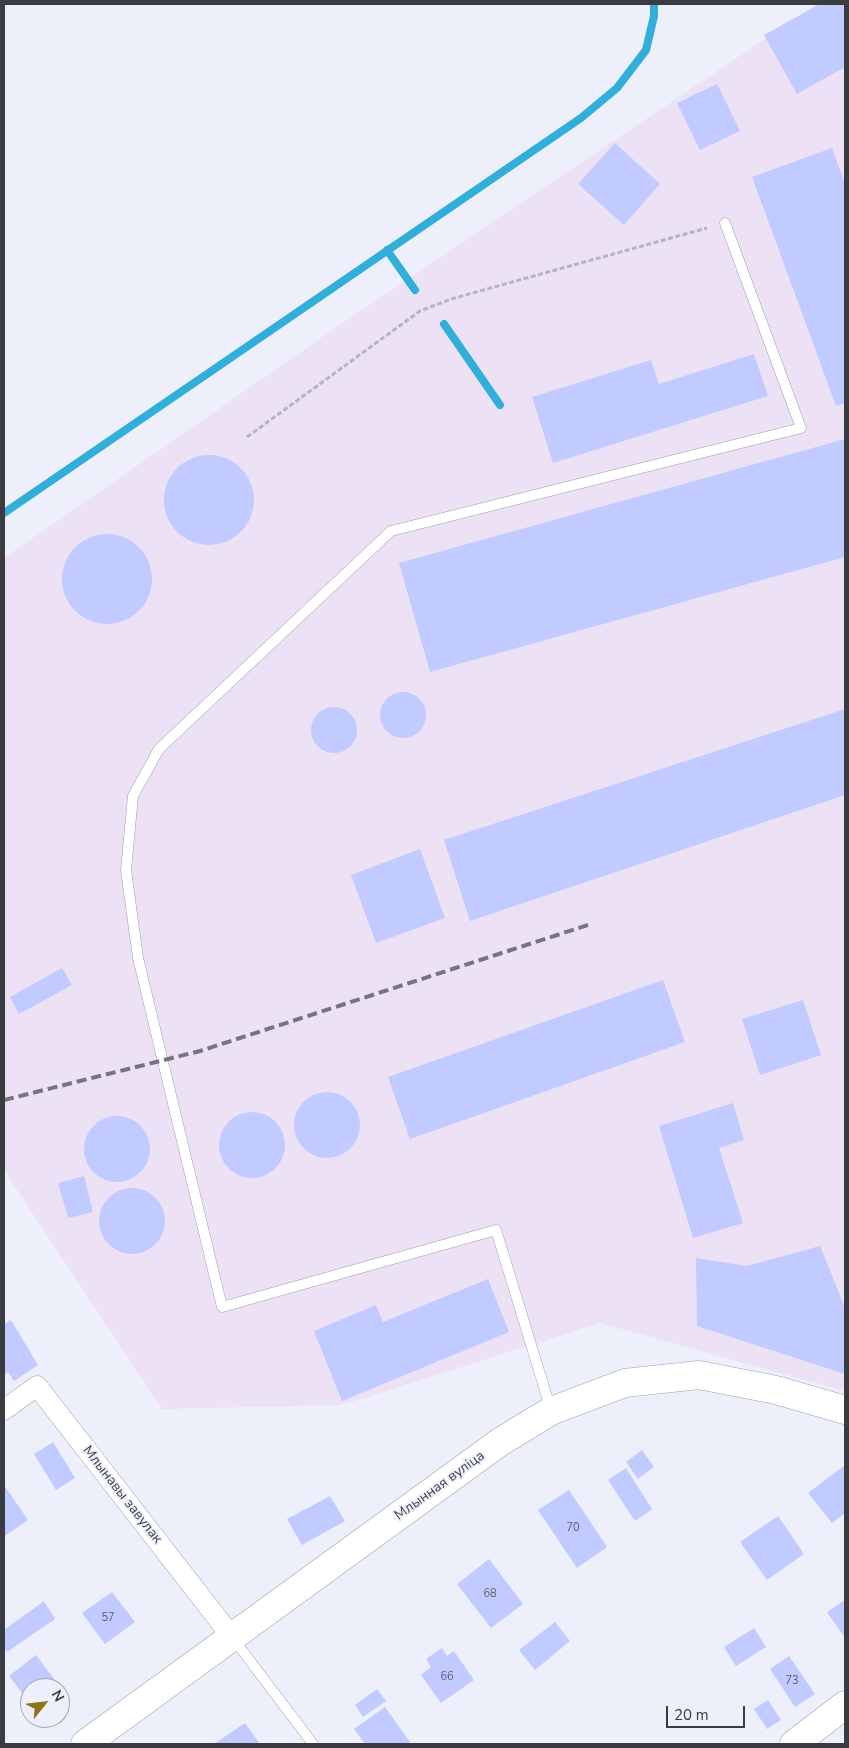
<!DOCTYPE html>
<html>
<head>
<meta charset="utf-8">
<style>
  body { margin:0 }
  #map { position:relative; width:849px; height:1748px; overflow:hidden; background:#edeffb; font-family:"Nunito Sans",sans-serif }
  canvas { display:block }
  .frame { position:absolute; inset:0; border:5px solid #3b3c41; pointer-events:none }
  .north { position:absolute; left:20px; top:1678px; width:50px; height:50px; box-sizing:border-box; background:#edeffb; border:1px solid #a6a7b1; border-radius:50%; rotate:61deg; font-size:14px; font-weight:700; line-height:20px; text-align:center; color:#3b3c41 }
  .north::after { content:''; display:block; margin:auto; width:18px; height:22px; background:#8b7519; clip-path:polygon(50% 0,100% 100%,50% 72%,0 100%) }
  .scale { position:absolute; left:666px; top:1706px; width:79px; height:22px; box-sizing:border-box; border:2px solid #3b3c41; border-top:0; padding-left:6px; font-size:15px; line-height:18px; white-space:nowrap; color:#3b3c41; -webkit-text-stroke:4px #edeffb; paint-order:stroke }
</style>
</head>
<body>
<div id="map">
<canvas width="849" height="1748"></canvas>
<div class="frame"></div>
<div class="north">N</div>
<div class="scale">20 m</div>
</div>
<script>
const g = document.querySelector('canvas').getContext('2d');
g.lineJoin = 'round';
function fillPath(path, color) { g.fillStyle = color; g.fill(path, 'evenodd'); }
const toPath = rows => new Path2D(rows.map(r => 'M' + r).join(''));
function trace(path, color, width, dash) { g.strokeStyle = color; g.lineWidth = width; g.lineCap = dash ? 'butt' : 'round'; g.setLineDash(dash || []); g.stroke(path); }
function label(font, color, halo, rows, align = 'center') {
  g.font = font + ' "Nunito Sans",sans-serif'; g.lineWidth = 4; g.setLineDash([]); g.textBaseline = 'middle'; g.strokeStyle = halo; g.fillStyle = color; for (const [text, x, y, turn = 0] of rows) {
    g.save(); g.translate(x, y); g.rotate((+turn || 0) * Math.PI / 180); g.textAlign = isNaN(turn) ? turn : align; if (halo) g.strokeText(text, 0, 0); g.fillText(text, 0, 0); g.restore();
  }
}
fillPath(toPath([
  [817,4,845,4,845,1391,600,1323,342,1405,162,1409,4,1170,4,558,344,322]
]), '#ede1f5');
trace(toPath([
  [387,250,415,290],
  [444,324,500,405],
  [4,513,581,118,617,88,646,50,654,16,654,4]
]), '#31aeda', 8);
fillPath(toPath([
  [820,4,845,4,845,67,797,94,764,35],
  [717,84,740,131,700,150,677,103],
  [615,143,660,184,624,225,578,184],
  [832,148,845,184,845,403,836,406,752,177],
  [754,354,768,396,553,463,532,397,651,360,659,384],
  [845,439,845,557,430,672,399,563],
  '164 500a45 45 0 1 1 90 0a45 45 0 1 1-90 0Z',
  '62 579a45 45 0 1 1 90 0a45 45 0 1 1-90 0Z',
  '380 715a23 23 0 1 1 46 0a23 23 0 1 1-46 0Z',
  '311 730a23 23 0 1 1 46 0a23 23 0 1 1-46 0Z',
  [845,709,845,795,470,921,444,840],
  [420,849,445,918,376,943,351,875],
  [62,968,72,985,19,1014,10,997],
  [663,980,685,1042,410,1139,388,1077],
  [803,1000,821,1055,760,1075,742,1019],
  '294 1125a33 33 0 1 1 66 0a33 33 0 1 1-66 0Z',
  [733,1103,744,1140,719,1148,743,1223,693,1238,659,1126],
  '219 1145a33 33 0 1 1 66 0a33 33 0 1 1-66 0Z',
  '84 1149a33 33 0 1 1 66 0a33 33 0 1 1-66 0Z',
  [84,1176,93,1212,68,1218,58,1183],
  '99 1221a33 33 0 1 1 66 0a33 33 0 1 1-66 0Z',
  [820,1246,845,1308,845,1374,697,1326,696,1258,747,1266],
  [488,1279,509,1332,342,1401,314,1331,376,1305,383,1322],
  [11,1320,38,1365,14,1381,8,1372,4,1375,4,1324],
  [53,1442,75,1478,56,1490,34,1454],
  [642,1450,654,1467,638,1479,626,1462],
  [845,1465,845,1513,832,1523,808,1493],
  [626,1468,652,1509,635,1521,608,1480],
  [4,1485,28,1520,5,1536,4,1535],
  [569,1490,607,1547,577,1568,538,1510],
  [330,1496,345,1521,302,1545,287,1519],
  [778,1516,804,1554,767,1580,740,1542],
  [489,1559,523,1604,491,1628,457,1584],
  [112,1592,135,1622,105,1644,82,1613],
  [845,1600,845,1638,827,1612],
  [44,1601,55,1619,7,1652,4,1647,4,1630],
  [555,1622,570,1641,535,1670,519,1650],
  [754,1628,766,1647,736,1666,724,1647],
  [442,1648,447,1656,454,1651,474,1680,441,1703,421,1675,431,1667,426,1659],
  [36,1655,57,1683,51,1688,30,1688,30,1703,9,1676],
  [789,1656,815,1694,795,1707,770,1669],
  [377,1689,386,1701,363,1717,355,1705],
  [768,1700,781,1720,767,1729,754,1709],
  [385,1707,410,1742,407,1744,365,1744,354,1729],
  [245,1723,260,1744,214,1744]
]), '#c1cbff');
const lane = toPath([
  [551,1410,496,1230,222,1307,138,958,126,870,133,796,159,749,391,531,801,428,725,223],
  [232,1637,313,1744]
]);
const street = toPath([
  [4,1410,37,1386,232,1637]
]);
const secondary = toPath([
  [85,1744,500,1442,551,1411,625,1383,699,1375,776,1390,845,1410],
  [794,1744,845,1705]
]);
trace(lane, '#9ea0aa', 11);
trace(street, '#9ea0aa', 21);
trace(secondary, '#9ea0aa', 29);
trace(toPath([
  [247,437,420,311,451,299,707,228]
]), '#b4b5bf', 3, [5, 2.5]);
trace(lane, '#fff', 10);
trace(street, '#fff', 20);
trace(secondary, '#fff', 28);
trace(toPath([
  [4,1100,200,1051,591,924]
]), '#74767d', 4, [10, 5]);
label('11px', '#5c6070', null, [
  ["70",573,1528],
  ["68",490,1594],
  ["57",108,1618],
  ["66",447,1677],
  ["73",792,1681]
]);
label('14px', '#3b3c41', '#edeffb', [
  ["Млынная вуліца",440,1486,-36],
  ["Млынавы завулак",122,1495,52]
]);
</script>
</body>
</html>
